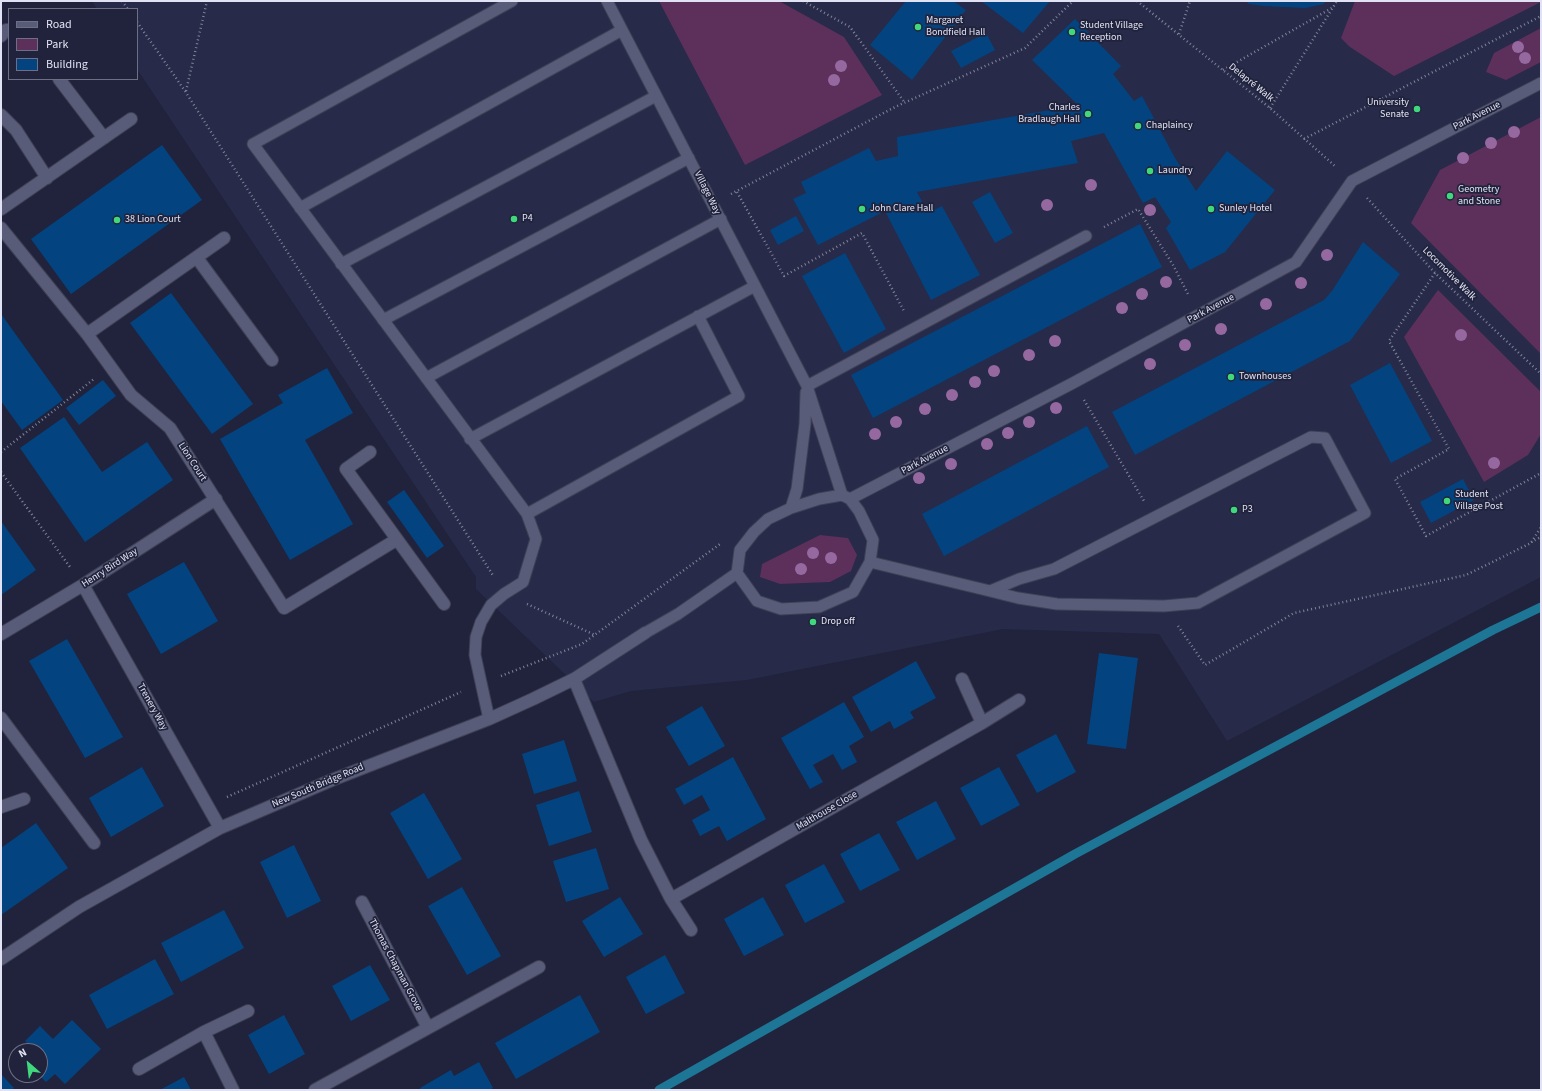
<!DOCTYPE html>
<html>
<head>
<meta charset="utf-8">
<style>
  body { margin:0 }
  #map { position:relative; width:1542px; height:1091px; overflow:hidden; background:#20233b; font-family:"Source Sans 3",sans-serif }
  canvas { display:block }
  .frame { position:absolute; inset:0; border:2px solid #e1e3f4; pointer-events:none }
  .legend { position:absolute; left:8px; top:8px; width:130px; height:72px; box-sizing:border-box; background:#20233b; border:1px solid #6d7085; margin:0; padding:5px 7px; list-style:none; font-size:12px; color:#e1e3f4 }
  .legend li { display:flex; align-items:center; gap:8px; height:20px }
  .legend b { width:20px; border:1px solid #6d7085 }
  .north { position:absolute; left:8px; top:1043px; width:40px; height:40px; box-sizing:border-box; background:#20233b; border:1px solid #6d7085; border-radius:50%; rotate:332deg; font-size:11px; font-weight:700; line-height:16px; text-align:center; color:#e1e3f4 }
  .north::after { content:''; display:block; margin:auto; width:14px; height:18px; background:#41d77c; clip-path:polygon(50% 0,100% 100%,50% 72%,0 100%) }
</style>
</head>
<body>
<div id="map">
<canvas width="1542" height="1091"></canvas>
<div class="frame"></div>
<ul class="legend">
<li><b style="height:5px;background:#585c78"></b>Road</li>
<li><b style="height:11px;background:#5c305a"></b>Park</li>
<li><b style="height:11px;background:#034480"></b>Building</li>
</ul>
<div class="north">N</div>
</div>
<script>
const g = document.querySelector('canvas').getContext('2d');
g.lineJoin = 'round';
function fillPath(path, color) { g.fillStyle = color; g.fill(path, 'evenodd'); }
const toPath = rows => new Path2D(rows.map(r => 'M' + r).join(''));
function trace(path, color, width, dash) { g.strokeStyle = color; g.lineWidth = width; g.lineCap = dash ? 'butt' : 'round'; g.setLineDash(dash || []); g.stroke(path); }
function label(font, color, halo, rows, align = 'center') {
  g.font = font + ' "Source Sans 3",sans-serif'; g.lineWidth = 3.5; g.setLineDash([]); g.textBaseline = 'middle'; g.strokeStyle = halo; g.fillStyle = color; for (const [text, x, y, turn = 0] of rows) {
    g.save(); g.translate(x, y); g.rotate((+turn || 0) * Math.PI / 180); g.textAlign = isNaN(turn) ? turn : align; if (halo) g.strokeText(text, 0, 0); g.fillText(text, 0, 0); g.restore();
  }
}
fillPath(toPath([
  [92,1,1541,1,1541,577,1227,741,1159,634,1003,629,747,680,631,691,594,702,476,589,476,577,137,69,137,9,97,9]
]), '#272a48');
fillPath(toPath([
  [659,1,779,1,844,37,882,95,745,165],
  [1355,1,1541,1,1541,2,1394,76,1350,47,1341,38],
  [1541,28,1541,62,1506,80,1486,72,1494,53],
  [1541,117,1541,354,1411,223,1440,170],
  [1438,290,1541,392,1541,434,1528,455,1484,482,1404,337],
  [820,535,848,538,857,555,851,571,830,582,780,584,760,577,762,564]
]), '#5c305a');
trace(toPath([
  [659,1090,1075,854,1493,630,1541,607]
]), '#1e7696', 9);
fillPath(toPath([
  [906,1,953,1,966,10,912,80,870,45],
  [981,1,1050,1,1023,33],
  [1246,1,1325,1,1324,4,1305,8,1264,6,1249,4],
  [1075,19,1121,66,1113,74,1134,101,1142,96,1175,158,1196,191,1227,151,1275,190,1225,252,1190,270,1166,228,1171,222,1155,197,1143,203,1104,133,1071,141,1078,163,917,192,928,213,942,206,980,275,931,300,885,211,818,245,793,199,806,193,801,182,869,148,876,161,898,156,897,137,1078,105,1032,60],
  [986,33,995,50,961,68,951,51],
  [162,145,202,200,71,294,31,239],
  [990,192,1013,233,995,243,972,202],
  [796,216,804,231,778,245,770,230],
  [1140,224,1162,267,873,418,851,375],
  [1363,242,1400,274,1350,341,1135,455,1112,412,1324,300,1332,291],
  [845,253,886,329,844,353,802,276],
  [171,293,253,404,212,434,130,323],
  [1,314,63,400,22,430,1,401],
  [1390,363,1432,441,1391,463,1350,385],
  [327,368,353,413,305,440,353,524,290,560,220,439,283,403,278,395],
  [103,380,116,396,79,425,66,408],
  [64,417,102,472,147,442,173,480,85,542,20,448],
  [1087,426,1109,467,944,556,922,514],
  [1463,479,1474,500,1431,523,1420,502],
  [404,490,444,546,427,558,387,502],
  [1,521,36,570,1,595],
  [184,562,218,621,161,654,127,594],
  [67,639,123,737,85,758,29,661],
  [1099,653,1138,658,1126,749,1087,744],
  [916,661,936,698,910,712,914,718,894,729,890,721,871,732,852,697],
  [844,702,864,737,849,746,857,762,842,770,833,754,813,765,823,782,810,789,781,738],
  [702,706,725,746,689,766,666,727],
  [1056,734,1076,772,1037,793,1016,755],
  [564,740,577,781,534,794,522,754],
  [733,757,766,819,727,841,719,826,700,836,692,820,710,810,702,795,684,805,675,789],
  [142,767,164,806,111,837,89,798],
  [999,767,1020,805,981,826,960,788],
  [579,791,592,832,549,846,536,805],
  [424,793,462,859,428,879,390,813],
  [936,801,956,839,917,860,896,822],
  [36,823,68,868,1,915,1,848],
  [879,833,900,870,860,891,840,854],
  [294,845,321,901,287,918,260,862],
  [596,848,609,889,566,902,553,861],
  [824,864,845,902,805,923,785,885],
  [462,887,501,956,467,975,428,906],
  [620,897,643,934,604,957,582,921],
  [763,897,784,935,744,956,724,919],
  [224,910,244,948,181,982,161,943],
  [665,955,685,993,646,1014,626,977],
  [155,959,174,994,107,1029,89,995],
  [370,965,390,1000,351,1021,332,986],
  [580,995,600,1032,516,1079,495,1043],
  [284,1015,305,1054,269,1074,248,1035],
  [72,1020,101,1049,65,1084,55,1074,46,1082,40,1076,40,1051,35,1051,25,1041,40,1026,53,1039],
  [479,1062,493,1088,490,1090,421,1090,420,1088,451,1070,454,1076],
  [1,1074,14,1088,11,1090,1,1090],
  [184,1077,191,1090,160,1090]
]), '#034480');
const lane = toPath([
  [607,1,807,386,842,495],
  [300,208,622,30],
  [341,264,656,96],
  [383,320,689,158],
  [426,378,721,219],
  [807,386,1086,236],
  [470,439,755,286],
  [842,495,850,499,859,511,873,540,870,562,853,592,819,607,781,609,757,601,737,573,740,550,754,532,768,519,791,508,819,499,842,495],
  [850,499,1073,383,1296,262,1352,181,1541,83],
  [791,508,797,489,805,424,806,392],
  [527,514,739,396,698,316],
  [870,562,990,591,1018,598,1057,604,1164,606,1198,603,1365,513,1325,438,1311,437,1054,569,1019,579,990,591],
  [645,633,678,614,737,573],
  [489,719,475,655,476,637,481,622,491,605,504,594,523,582,536,539,527,514,253,144,512,1]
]);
const street = toPath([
  [1,36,6,30,9,30],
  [59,79,104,138],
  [1,115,16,130,47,178],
  [1,209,131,119],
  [1,228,87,334,131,395,170,428,284,608,396,540],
  [197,258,272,360],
  [87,334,224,238],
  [370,452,346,469,444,604],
  [83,585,220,828],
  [1,634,83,585,216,499],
  [574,679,641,840,671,899,691,930],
  [962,679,982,723],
  [1,718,94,843],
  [1,807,24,799],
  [671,899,982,723,1019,700],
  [362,902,428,1028],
  [1,959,79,907,220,828,332,780,489,719,533,699,574,679,645,633],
  [204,1032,233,1090],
  [139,1069,204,1032,248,1011],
  [315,1090,539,967]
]);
trace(lane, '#3e4054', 13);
trace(street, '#3e4054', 14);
trace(toPath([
  [122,1,128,9],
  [803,1,850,27,905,103],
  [1137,1,1270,108,1336,167],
  [137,22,185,91,494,577],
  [1179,34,1190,1],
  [1223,70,1332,8],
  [186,91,207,1],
  [1270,108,1337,1],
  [1304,139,1541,16],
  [737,192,784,276,862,233,904,311],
  [731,194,895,107,1025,48,1073,1],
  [1367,198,1435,273,1541,374],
  [1104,227,1138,209,1173,265,1189,296],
  [1435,273,1389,341,1449,449,1395,479,1426,536,1541,473],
  [1084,400,1144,501],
  [1,452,94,379],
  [1,472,70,567],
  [1531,542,1541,537],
  [527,604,595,635],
  [1178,626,1205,665,1294,613,1466,575,1531,543,1541,527],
  [501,676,582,644,720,544],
  [227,797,461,692]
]), '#828499', 2.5, [1, 3]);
trace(lane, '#585c78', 11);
trace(street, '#585c78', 12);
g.fillStyle = '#9668a0';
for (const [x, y] of [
  [1518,47],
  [1525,58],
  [841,66],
  [834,80],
  [1514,132],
  [1491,143],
  [1463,158],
  [1091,185],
  [1047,205],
  [1150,210],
  [1327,255],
  [1166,282],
  [1301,283],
  [1142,294],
  [1266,304],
  [1122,308],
  [1221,329],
  [1461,335],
  [1055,341],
  [1185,345],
  [1029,355],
  [1150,364],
  [994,371],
  [975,382],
  [952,395],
  [1056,408],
  [925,409],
  [896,422],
  [1029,422],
  [1008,433],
  [875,434],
  [987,444],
  [1494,463],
  [951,464],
  [919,478],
  [813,553],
  [831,558],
  [801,569]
]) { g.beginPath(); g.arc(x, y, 6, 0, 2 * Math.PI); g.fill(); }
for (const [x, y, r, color] of [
  [918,27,4,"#41d77c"],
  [1072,32,4,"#41d77c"],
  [1417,109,4,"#41d77c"],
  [1088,114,4,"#41d77c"],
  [1138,126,4,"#41d77c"],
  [1150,171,4,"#41d77c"],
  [1450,196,4,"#41d77c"],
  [862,209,4,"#41d77c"],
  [1211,209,4,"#41d77c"],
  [514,219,4,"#41d77c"],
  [117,220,4,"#41d77c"],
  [1231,377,4,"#41d77c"],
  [1447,501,4,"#41d77c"],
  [1234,510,4,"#41d77c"],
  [813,622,4,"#41d77c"]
]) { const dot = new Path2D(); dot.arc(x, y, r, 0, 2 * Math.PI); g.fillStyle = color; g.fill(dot); trace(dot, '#20233b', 1.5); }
label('10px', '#e1e3f4', '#20233b', [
  ["Margaret",926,21],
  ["Bondfield Hall",926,33],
  ["Student Village",1080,26],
  ["Reception",1080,38],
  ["University",1409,103,"right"],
  ["Senate",1409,115,"right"],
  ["Charles",1080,108,"right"],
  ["Bradlaugh Hall",1080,120,"right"],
  ["Chaplaincy",1146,126],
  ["Laundry",1158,171],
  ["Geometry",1458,190],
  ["and Stone",1458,202],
  ["John Clare Hall",870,209],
  ["Sunley Hotel",1219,209],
  ["P4",522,219],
  ["38 Lion Court",125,220],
  ["Townhouses",1239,377],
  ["Student",1455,495],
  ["Village Post",1455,507],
  ["P3",1242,510],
  ["Drop off",821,622]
], 'left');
label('10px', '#e1e3f4', '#20233b', [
  ["Delapré Walk",1251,83,39],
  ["Park Avenue",1477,116,-27],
  ["Village Way",707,193,63],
  ["Locomotive Walk",1449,274,45],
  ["Park Avenue",1211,309,-28],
  ["Park Avenue",925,460,-28],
  ["Lion Court",192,462,57],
  ["Henry Bird Way",110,568,-33],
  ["Trenery Way",152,707,61],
  ["New South Bridge Road",318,786,-23],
  ["Malthouse Close",827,811,-30],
  ["Thomas Chapman Grove",395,965,62]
]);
</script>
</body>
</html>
